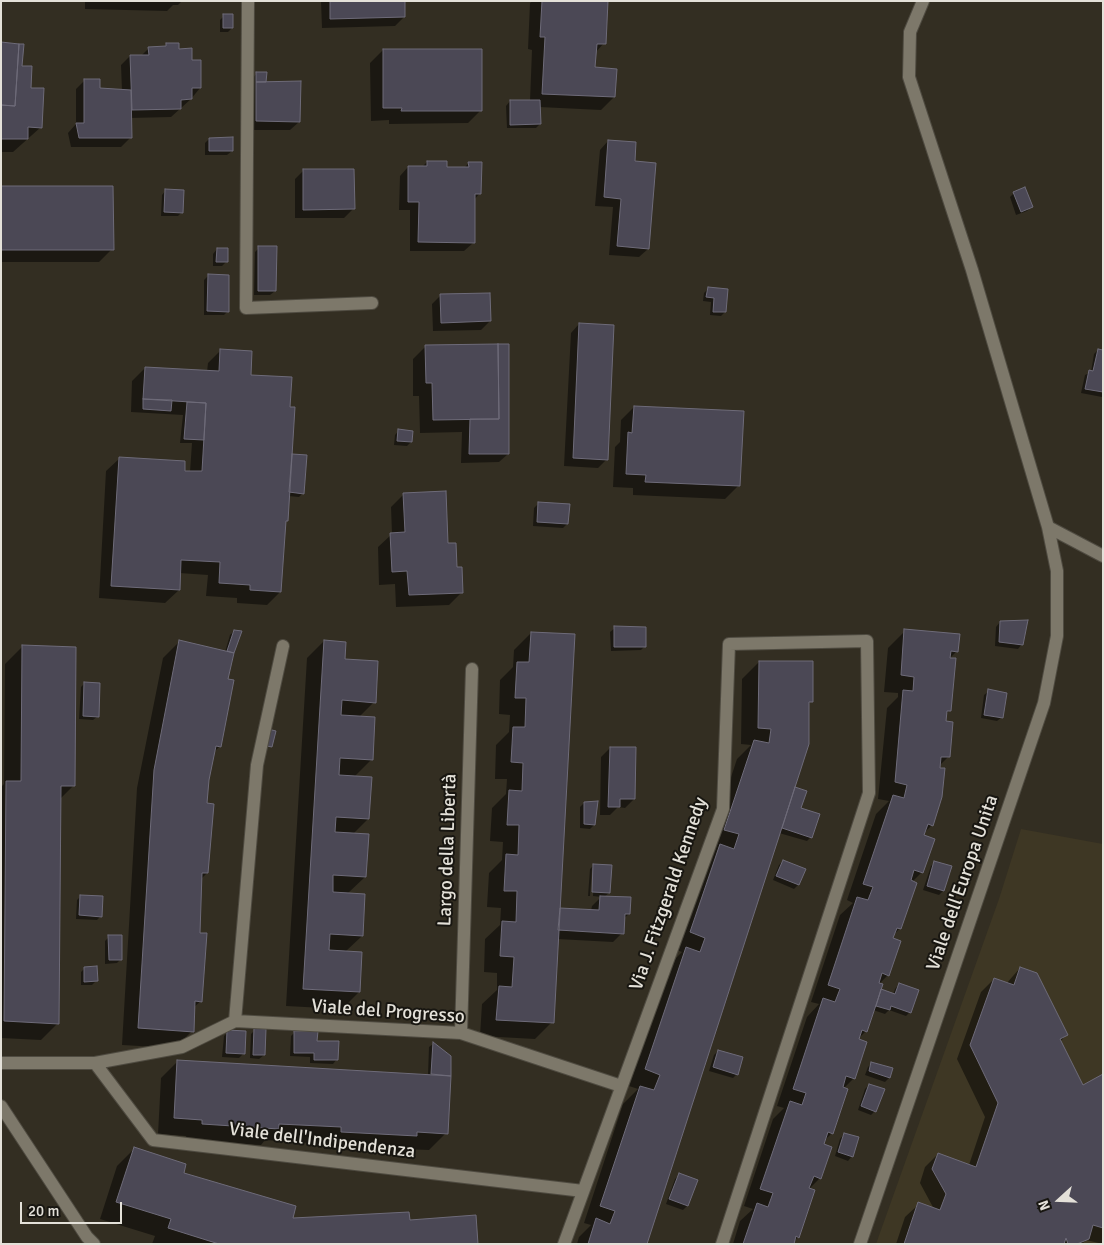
<!DOCTYPE html>
<html>
<head>
<meta charset="utf-8">
<style>
  body { margin:0 }
  #map { position:relative; width:1104px; height:1245px; overflow:hidden; background:#332e22; font-family:Signika,sans-serif }
  canvas { display:block }
  .frame { position:absolute; inset:0; border:2px solid #e4e1d9; pointer-events:none }
  .north { position:absolute; left:1034px; top:1175px; width:50px; height:50px; -webkit-text-stroke:4px #181611; paint-order:stroke; rotate:250deg; font-size:14px; font-weight:700; line-height:20px; text-align:center; color:#e4e1d9 }
  .north::after { content:''; display:block; margin:auto; width:18px; height:22px; background:#e4e1d9; clip-path:polygon(50% 0,100% 100%,50% 72%,0 100%) }
  .scale { position:absolute; left:20px; top:1202px; width:102px; height:22px; box-sizing:border-box; border:2px solid #e4e1d9; border-top:0; padding-left:6px; font-size:15px; line-height:18px; white-space:nowrap; color:#e4e1d9; -webkit-text-stroke:4px #181611; paint-order:stroke }
</style>
</head>
<body>
<div id="map">
<canvas width="1104" height="1245"></canvas>
<div class="frame"></div>
<div class="north">N</div>
<div class="scale">20 m</div>
</div>
<script>
const g = document.querySelector('canvas').getContext('2d');
g.lineJoin = 'round';
function fillPath(path, color) { g.fillStyle = color; g.fill(path, 'evenodd'); }
const toPath = rows => new Path2D(rows.map(r => 'M' + r).join(''));
function trace(path, color, width, dash) { g.strokeStyle = color; g.lineWidth = width; g.lineCap = dash ? 'butt' : 'round'; g.setLineDash(dash || []); g.stroke(path); }
function label(font, color, halo, rows, align = 'center') {
  g.font = font + ' Signika,sans-serif'; g.lineWidth = 4; g.setLineDash([]); g.textBaseline = 'middle'; g.strokeStyle = halo; g.fillStyle = color; for (const [text, x, y, turn = 0] of rows) {
    g.save(); g.translate(x, y); g.rotate((+turn || 0) * Math.PI / 180); g.textAlign = isNaN(turn) ? turn : align; if (halo) g.strokeText(text, 0, 0); g.fillText(text, 0, 0); g.restore();
  }
}
fillPath(toPath([
  [1021,829,1103,844,1103,1244,876,1244,999,899]
]), '#3e3724');
fillPath(toPath([
  [85,1,182,1,178,5,173,5,167,11,85,9],
  [321,1,403,1,404,17,395,26,322,28],
  [532,1,606,1,604,43,595,53,594,69,614,97,601,110,539,107,540,124,536,128,507,128,506,106,510,101,530,101,532,50,528,49,530,3],
  [224,16,232,28,228,32,220,32,220,20],
  [1,43,21,67,41,127,13,152,1,152],
  [167,44,178,50,190,61,200,88,191,99,171,117,130,118,130,138,121,147,71,147,68,133,76,124,76,89,85,80,99,90,122,91,121,65,130,56,141,56,149,48,163,48],
  [383,50,481,110,468,123,389,124,389,120,371,121,370,63],
  [257,73,299,122,290,130,247,130,253,78],
  [209,139,232,151,227,155,205,155,205,143],
  [608,141,633,163,648,249,639,257,609,255,613,207,595,206,600,150],
  [427,162,445,168,464,168,469,163,480,193,474,200,473,243,464,251,410,251,410,210,399,210,400,176,408,167,422,167],
  [304,170,353,209,344,218,295,218,295,179],
  [1,188,112,249,99,262,1,262],
  [166,190,182,212,178,216,161,216,162,195],
  [1014,193,1031,207,1027,211,1016,215,1010,197],
  [259,248,275,291,270,295,254,295,255,252],
  [217,249,227,261,222,266,213,266,213,254],
  [208,276,228,311,224,315,204,315,204,280],
  [708,289,725,312,721,316,710,315,711,302,703,301,704,293],
  [441,295,490,321,481,330,433,331,432,304],
  [579,324,607,459,598,468,564,466,571,333],
  [426,346,508,454,499,462,461,463,462,432,420,433,419,396,413,396,413,359],
  [221,350,289,408,291,455,303,493,299,497,288,496,287,521,284,523,280,592,267,605,237,603,237,598,206,596,208,575,179,573,179,590,165,603,99,598,106,471,120,458,190,472,192,443,180,443,183,415,131,412,132,381,145,368,207,372,208,363],
  [1098,350,1103,351,1102,397,1081,393,1085,375,1091,372,1094,354],
  [634,407,738,486,725,499,633,495,633,488,613,487,615,447,620,442,621,420],
  [399,430,411,442,407,446,394,445,395,435],
  [404,494,447,545,456,569,462,592,449,605,396,607,395,584,379,585,378,547,392,534,391,507],
  [539,503,567,524,563,528,533,526,534,508],
  [1000,622,1022,644,1018,649,995,646,996,627],
  [615,628,645,646,641,650,611,651,610,632],
  [234,631,240,632,227,680,220,746,213,753,208,780,206,804,207,873,201,879,199,934,201,1001,193,1008,192,1031,175,1048,122,1045,137,788,163,658,180,641,225,652,230,635],
  [905,631,957,651,949,659,950,710,945,715,948,757,939,766,932,825,924,833,922,872,912,882,900,928,892,937,888,975,879,984,878,994,893,995,895,989,899,984,910,1012,906,1016,889,1010,885,1014,873,1010,866,1031,857,1040,854,1078,843,1089,832,1133,824,1141,820,1178,809,1189,798,1237,792,1244,733,1244,740,1221,753,1209,744,1206,773,1119,784,1108,777,1106,807,1017,819,1004,811,1002,840,915,853,903,847,900,876,814,889,801,878,799,887,708,898,697,898,693,884,692,888,648],
  [531,633,558,910,591,911,592,906,601,897,593,896,594,868,592,868,590,896,588,896,590,869,594,865,609,893,604,897,629,914,623,919,622,933,613,942,557,939,552,1022,535,1039,480,1036,482,1004,497,990,497,973,484,972,485,939,500,925,501,908,487,907,489,873,502,860,503,842,490,841,492,808,506,794,507,779,495,779,496,745,509,732,510,715,499,714,500,680,513,667,514,650],
  [324,641,344,660,374,702,359,717,372,759,354,777,368,819,352,835,365,877,347,894,362,936,345,952,361,953,359,992,342,1009,286,1006,307,658],
  [22,647,74,785,59,800,58,1023,41,1040,1,1038,1,787,4,784,5,664],
  [759,662,811,701,808,705,794,788,800,809,811,837,807,841,779,833,645,1244,577,1244,579,1237,591,1225,584,1223,623,1104,638,1089,629,1086,669,965,682,952,674,949,703,862,716,849,708,847,737,759,751,745,741,744,742,679],
  [85,683,98,716,93,720,79,719,81,687],
  [989,691,1002,717,997,721,981,718,984,695],
  [610,748,634,799,625,808,618,807,610,815,600,815,601,757],
  [584,803,594,825,590,829,580,828,580,807],
  [783,861,798,885,794,889,773,880,779,865],
  [935,862,950,867,943,891,939,895,923,890,931,866],
  [81,896,101,916,97,920,76,919,77,900],
  [109,937,121,959,117,963,105,964,105,941],
  [85,968,96,981,92,985,81,985,81,972],
  [1020,968,1066,1035,1060,1042,1082,1086,1103,1076,1103,1244,1086,1240,1082,1244,1079,1244,1079,1242,1074,1244,896,1244,905,1217,919,1204,934,1209,920,1183,925,1167,938,1154,969,1165,985,1117,957,1059,981,992,994,979,1006,984],
  [255,1030,264,1055,259,1059,250,1058,251,1034],
  [228,1032,243,1054,239,1058,222,1057,224,1036],
  [295,1032,316,1042,337,1059,333,1064,310,1063,310,1057,290,1056,291,1036],
  [433,1044,450,1076,446,1133,429,1150,403,1149,399,1153,324,1149,324,1144,265,1140,261,1145,185,1141,186,1136,158,1134,161,1078,178,1061,428,1075,429,1047],
  [718,1051,737,1074,733,1078,709,1071,714,1055],
  [872,1063,889,1078,885,1082,865,1075,868,1067],
  [869,1085,875,1111,871,1115,858,1110,865,1089],
  [844,1134,852,1156,848,1161,835,1156,840,1139],
  [134,1149,182,1174,291,1219,409,1221,477,1244,152,1244,155,1236,100,1219,117,1166],
  [679,1175,697,1181,687,1206,683,1210,666,1204,675,1179]
]), '#0007');
const building = toPath([
  [330,1,405,1,405,17,330,19,330,1],
  [542,1,608,1,606,44,597,44,595,67,617,69,615,97,542,94,545,37,540,37,542,1],
  [223,14,233,14,233,28,223,28,223,14],
  [1,42,19,44,15,106,1,105,1,42],
  [166,43,179,43,179,49,192,48,192,60,201,60,201,88,192,88,192,99,181,100,181,109,132,110,130,55,149,55,148,47,166,46,166,43],
  [19,44,24,44,22,66,32,66,31,88,44,88,42,128,28,127,28,139,1,139,1,105,15,106,19,44],
  [383,49,482,49,482,111,401,111,402,108,383,108,383,49],
  [256,72,267,72,266,82,256,82,256,72],
  [84,79,100,79,100,88,131,90,132,138,79,138,76,123,84,123,84,79],
  [301,81,300,122,256,121,256,82,301,81],
  [510,100,540,100,541,124,510,125,510,100],
  [233,137,233,151,209,151,209,138,233,137],
  [608,140,636,142,635,161,656,163,649,249,617,246,621,199,604,197,608,140],
  [427,161,447,161,447,167,469,167,468,162,482,162,481,194,475,194,475,243,418,242,419,202,408,202,408,166,427,166,427,161],
  [303,169,354,169,355,209,303,210,303,169],
  [1,186,113,186,114,250,1,250,1,186],
  [1025,187,1033,207,1021,212,1013,192,1025,187],
  [165,189,184,190,183,213,164,212,165,189],
  [258,246,277,246,276,291,258,291,258,246],
  [217,248,228,248,228,262,216,262,217,248],
  [208,274,229,275,229,312,207,311,208,274],
  [708,287,728,289,726,312,713,312,714,298,706,297,708,287],
  [490,293,491,321,441,323,440,294,490,293],
  [579,323,614,325,608,460,573,458,579,323],
  [498,344,499,419,433,420,432,383,426,383,425,345,498,344],
  [498,344,509,344,509,454,469,454,470,419,499,419,498,344],
  [220,349,252,351,251,375,292,377,290,407,295,407,288,521,286,521,281,592,250,590,250,585,219,583,220,562,181,560,180,590,111,586,119,457,185,461,185,471,202,471,206,403,143,399,145,367,219,371,220,349],
  [1098,349,1103,350,1103,392,1085,389,1089,370,1093,371,1098,349],
  [143,399,172,400,171,411,143,409,143,399],
  [187,402,206,403,204,440,184,439,187,402],
  [634,406,744,411,740,486,645,482,646,475,626,474,628,432,632,433,634,406],
  [398,429,413,431,412,442,397,441,398,429],
  [292,454,307,455,304,494,289,492,292,454],
  [446,491,448,543,456,543,457,567,462,567,463,593,409,595,407,571,392,572,390,533,405,532,403,493,446,491],
  [538,502,570,504,568,524,537,522,538,502],
  [1028,620,1023,645,999,642,1000,621,1028,620],
  [614,626,646,627,646,647,614,647,614,626],
  [904,629,960,634,958,652,951,651,950,658,956,658,951,711,947,711,946,721,953,722,950,757,941,757,940,768,945,768,942,797,933,826,928,824,924,835,935,839,923,873,914,870,911,880,917,883,901,929,897,928,893,938,901,941,889,976,882,973,879,983,883,984,867,1032,862,1030,859,1039,867,1042,855,1079,846,1076,843,1087,848,1089,833,1134,828,1132,824,1144,832,1147,821,1179,814,1176,809,1188,815,1190,799,1238,796,1236,794,1244,743,1244,757,1203,768,1207,773,1193,760,1189,790,1101,802,1105,806,1093,793,1089,823,998,835,1002,840,989,828,985,857,897,868,900,873,887,863,884,893,795,904,798,907,785,895,782,903,690,913,691,914,677,901,675,904,629],
  [234,630,242,631,234,653,227,651,234,630],
  [531,632,575,634,554,1023,496,1020,499,986,512,987,514,957,500,956,502,921,516,922,517,891,504,891,506,854,518,855,519,825,507,825,509,790,522,791,523,763,511,762,513,727,525,727,526,698,515,698,517,662,529,662,531,632],
  [179,640,234,653,228,679,234,680,221,747,216,746,209,780,207,803,214,804,208,873,202,873,200,933,207,933,202,1002,195,1001,194,1032,138,1028,154,770,179,640],
  [324,640,346,642,345,659,378,661,376,703,342,700,341,715,375,717,373,760,340,758,339,775,372,777,369,819,336,817,335,832,369,834,366,877,333,875,333,892,365,894,363,936,330,934,329,950,362,952,360,992,303,989,324,640],
  [22,645,76,647,75,786,61,786,59,1024,4,1021,6,781,21,781,22,645],
  [759,661,813,661,813,702,809,702,809,744,647,1244,588,1244,596,1218,610,1224,615,1211,600,1206,640,1086,654,1090,660,1075,645,1069,686,947,700,952,705,938,690,932,720,844,734,849,739,834,724,830,754,740,769,743,771,729,758,728,759,661],
  [84,682,100,683,99,717,83,716,84,682],
  [988,689,1007,693,1003,718,984,715,988,689],
  [264,728,276,731,272,747,261,745,264,728],
  [610,747,636,747,635,799,620,799,620,807,608,807,610,747],
  [795,787,807,791,801,808,820,814,812,838,782,828,795,787],
  [598,801,595,825,584,824,584,802,598,801],
  [783,860,806,869,799,885,776,876,783,860],
  [934,861,952,866,944,891,927,886,934,861],
  [593,864,612,865,610,893,592,892,593,864],
  [80,895,103,896,102,917,79,915,80,895],
  [600,896,631,897,630,914,625,914,624,934,558,930,560,908,599,910,600,896],
  [108,935,122,935,122,960,109,960,108,935],
  [97,966,98,981,84,982,84,967,97,966],
  [1020,967,1037,973,1068,1035,1060,1039,1083,1085,1103,1074,1103,1228,1093,1225,1089,1239,1077,1244,1068,1244,1066,1238,1064,1244,904,1244,918,1202,940,1210,946,1194,932,1169,938,1153,976,1167,998,1103,970,1045,994,978,1014,985,1020,967],
  [899,983,919,990,911,1013,891,1006,890,1010,876,1006,881,989,895,994,899,983],
  [254,1028,266,1029,265,1055,253,1055,254,1028],
  [227,1030,246,1031,245,1054,226,1053,227,1030],
  [294,1031,318,1031,317,1041,339,1041,338,1060,314,1060,314,1053,294,1053,294,1031],
  [433,1042,451,1056,451,1076,431,1074,433,1042],
  [718,1050,743,1057,738,1075,713,1067,718,1050],
  [177,1060,451,1076,448,1134,417,1132,417,1136,341,1132,341,1127,279,1124,279,1129,202,1124,202,1120,174,1118,177,1060],
  [871,1062,893,1068,890,1078,869,1071,871,1062],
  [869,1084,885,1089,876,1112,861,1106,869,1084],
  [844,1133,859,1137,853,1157,838,1152,844,1133],
  [134,1147,186,1164,184,1173,296,1206,293,1218,409,1212,410,1220,476,1215,478,1244,219,1244,168,1228,171,1219,116,1202,134,1147],
  [679,1173,698,1180,688,1206,669,1199,679,1173]
]);
fillPath(building, '#4b4855');
trace(building, '#6e6b79', 1);
const street = toPath([
  [248,1,246,308,372,303],
  [923,1,910,32,909,77,972,270,1048,527,1103,556],
  [235,1021,257,765,283,646],
  [461,1033,472,669],
  [1,1063,95,1063,182,1047,235,1021,461,1033,621,1086],
  [95,1063,153,1140,583,1191],
  [1,1106,87,1237,94,1244],
  [564,1244,723,809,729,644,867,641,869,793,722,1244],
  [860,1244,1044,703,1057,636,1057,571,1048,527]
]);
trace(street, '#4f4b41', 14);
trace(street, '#7d786a', 12);
label('19px', '#e4e1d9', '#181611', [
  ["Largo della Libertà",448,850,-88],
  ["Viale dell'Europa Unita",963,883,-71],
  ["Via J. Fitzgerald Kennedy",669,894,-71],
  ["Viale del Progresso",388,1012,4],
  ["Viale dell'Indipendenza",322,1141,7]
]);
</script>
</body>
</html>
